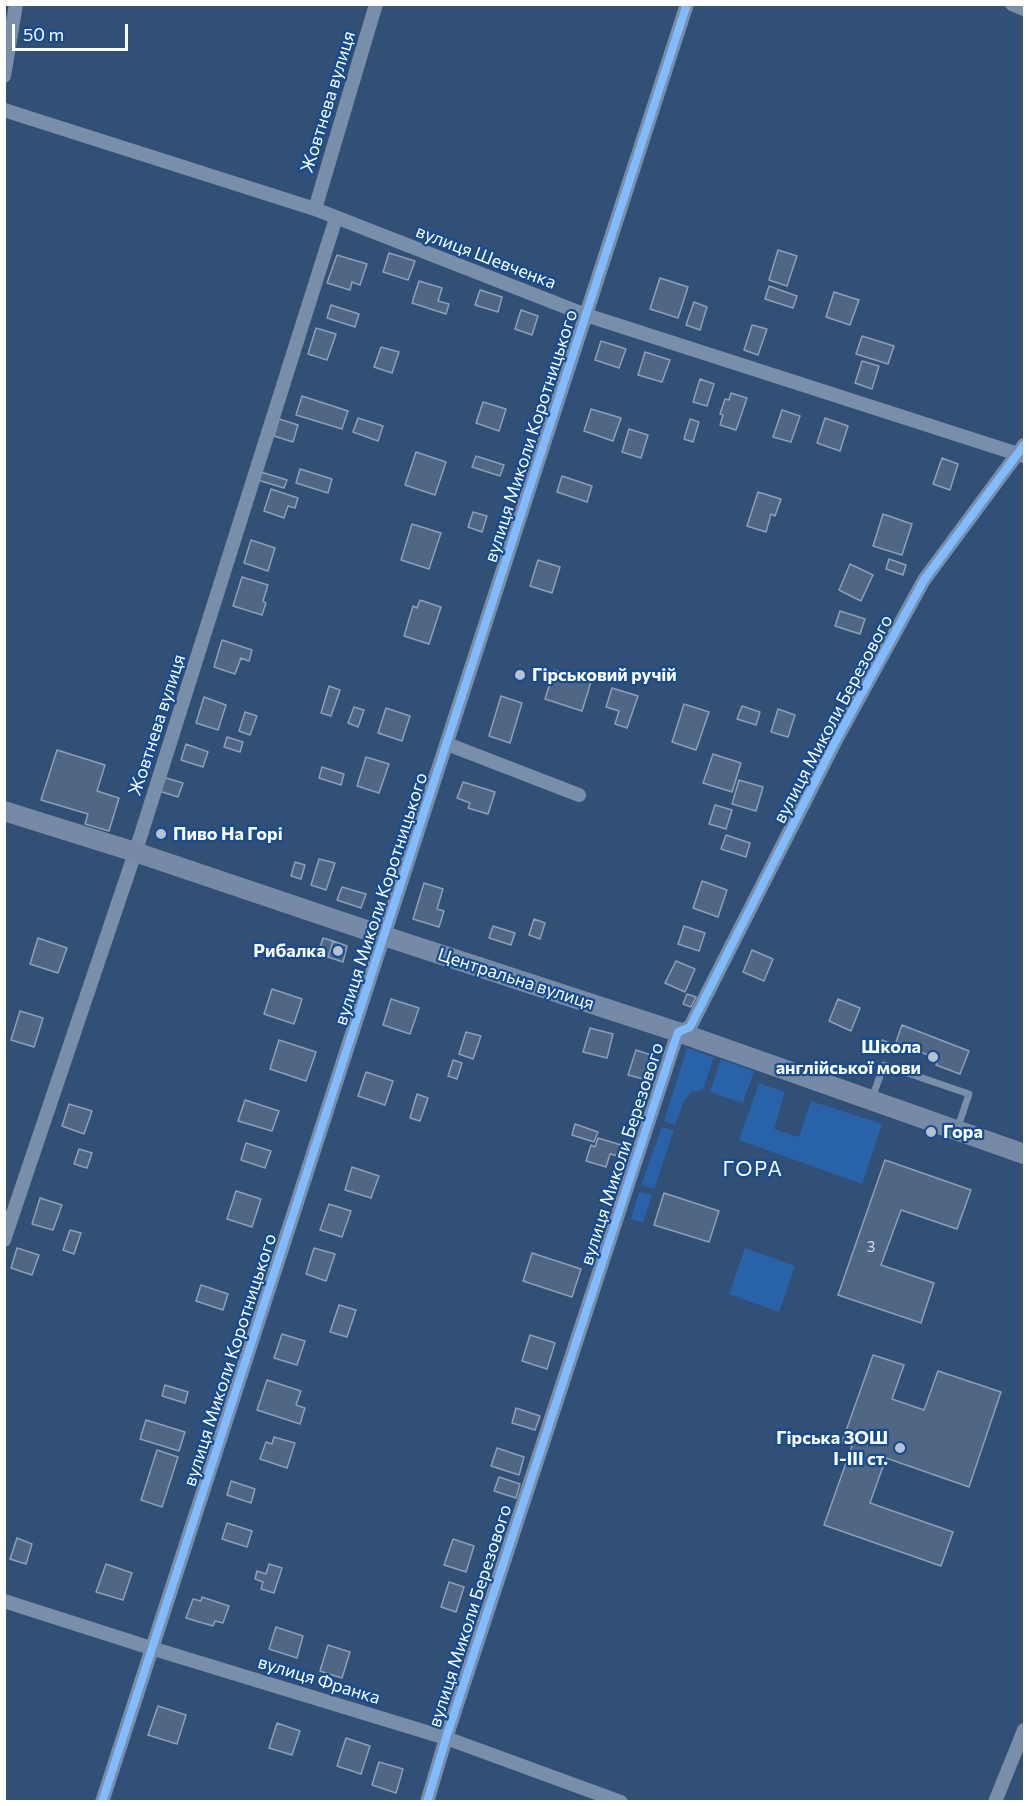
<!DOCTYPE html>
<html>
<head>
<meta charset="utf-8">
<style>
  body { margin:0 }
  #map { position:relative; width:1029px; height:1806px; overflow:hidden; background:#324f76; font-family:Commissioner,sans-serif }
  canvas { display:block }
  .frame { position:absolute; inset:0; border:6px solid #fff; pointer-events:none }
  .scale { position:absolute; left:12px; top:24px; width:116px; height:27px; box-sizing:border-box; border:3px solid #fff; border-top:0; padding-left:8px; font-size:18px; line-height:21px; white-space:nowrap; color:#fff; -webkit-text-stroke:4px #154b93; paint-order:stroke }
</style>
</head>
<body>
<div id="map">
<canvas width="1029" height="1806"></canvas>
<div class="frame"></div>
<div class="scale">50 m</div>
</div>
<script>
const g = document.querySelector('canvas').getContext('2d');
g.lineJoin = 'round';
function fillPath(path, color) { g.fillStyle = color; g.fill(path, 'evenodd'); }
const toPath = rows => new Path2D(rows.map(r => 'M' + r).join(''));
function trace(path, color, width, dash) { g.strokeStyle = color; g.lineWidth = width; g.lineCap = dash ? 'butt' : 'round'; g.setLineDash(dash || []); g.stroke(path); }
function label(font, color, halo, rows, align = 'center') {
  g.font = font + ' Commissioner,sans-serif'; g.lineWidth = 4.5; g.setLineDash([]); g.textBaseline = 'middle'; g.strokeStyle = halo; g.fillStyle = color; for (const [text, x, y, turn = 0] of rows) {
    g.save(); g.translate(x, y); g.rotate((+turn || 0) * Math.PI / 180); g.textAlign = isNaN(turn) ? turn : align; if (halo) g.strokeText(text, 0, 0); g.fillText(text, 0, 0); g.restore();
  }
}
fillPath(toPath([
  [687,1048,714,1057,703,1090,691,1092,684,1101,675,1125,664,1121],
  [721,1059,754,1071,743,1103,710,1092],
  [759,1083,785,1092,774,1129,799,1137,811,1101,882,1124,862,1184,739,1140],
  [662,1127,674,1130,654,1189,641,1185],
  [639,1192,652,1195,643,1223,631,1219],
  [745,1248,795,1266,779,1312,729,1294]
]), '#2862a9');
const building = toPath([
  [778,250,797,256,787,286,769,280,778,250],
  [389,253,415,261,408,280,383,272,389,253],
  [337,255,367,264,360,285,352,282,350,290,327,283,337,255],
  [660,278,688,287,678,318,650,309,660,278],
  [419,281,442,288,438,301,449,304,446,314,412,303,419,281],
  [769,286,797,296,793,308,765,299,769,286],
  [480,290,502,297,498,312,475,305,480,290],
  [834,292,859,300,850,325,826,317,834,292],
  [694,302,707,307,700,330,686,325,694,302],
  [331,305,359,314,355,327,327,318,331,305],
  [521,310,538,316,532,335,515,329,521,310],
  [752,325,767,329,758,355,744,350,752,325],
  [316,328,336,334,327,360,308,354,316,328],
  [862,336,894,346,888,364,856,354,862,336],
  [601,341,626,349,619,368,595,360,601,341],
  [381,347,399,352,392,373,374,367,381,347],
  [645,352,670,360,662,382,638,375,645,352],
  [862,361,879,366,872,389,855,383,862,361],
  [700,379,714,384,707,406,693,402,700,379],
  [731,393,747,398,736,430,720,425,723,415,720,414,725,399,729,400,731,393],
  [302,396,348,411,342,429,296,415,302,396],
  [483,402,506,409,499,431,476,423,483,402],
  [591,409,621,418,613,441,584,431,591,409],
  [782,410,800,416,791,442,773,437,782,410],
  [358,418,383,426,378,441,353,432,358,418],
  [825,418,848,426,840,451,817,443,825,418],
  [279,419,298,425,293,442,274,436,279,419],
  [690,419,699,422,693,442,684,439,690,419],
  [629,429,648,435,641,458,622,452,629,429],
  [416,452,446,462,435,495,405,485,416,452],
  [476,456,504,465,500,476,472,467,476,456],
  [942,458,958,464,950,490,933,484,942,458],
  [300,469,332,479,328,493,296,483,300,469],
  [261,472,287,480,284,488,258,480,261,472],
  [562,476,592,486,587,502,557,492,562,476],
  [271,489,298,498,295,508,288,506,284,518,264,511,271,489],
  [758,492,781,499,775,516,771,514,766,532,747,526,758,492],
  [473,512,487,516,482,532,468,527,473,512],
  [883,514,912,524,902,555,873,546,883,514],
  [412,524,441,533,429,569,401,560,412,524],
  [251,540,275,548,268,571,244,563,251,540],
  [889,559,906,565,903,575,886,569,889,559],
  [538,560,560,567,552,593,530,586,538,560],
  [850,564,873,575,861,601,839,590,850,564],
  [242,577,268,585,263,601,266,603,262,615,233,606,242,577],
  [420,600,441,607,429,644,404,636,413,606,417,608,420,600],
  [840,611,865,619,860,634,835,626,840,611],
  [222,640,252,650,249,661,241,658,235,674,214,667,222,640],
  [554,670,591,682,582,711,545,699,554,670],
  [329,686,340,690,331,716,321,713,329,686],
  [612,688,638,696,627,728,615,724,619,711,606,707,612,688],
  [501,696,522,703,510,743,489,736,501,696],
  [204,697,226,705,218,730,196,723,204,697],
  [684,704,709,712,696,750,672,742,684,704],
  [742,706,760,712,756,725,737,719,742,706],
  [354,707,364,710,358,727,348,723,354,707],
  [386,708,410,716,402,741,378,733,386,708],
  [778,709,795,715,788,737,771,732,778,709],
  [245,712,257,716,250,735,239,731,245,712],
  [227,737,243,742,240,752,224,747,227,737],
  [186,744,208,752,203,767,181,760,186,744],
  [57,750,105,765,97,791,119,798,109,831,85,824,88,814,41,800,57,750],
  [713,754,741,763,732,792,703,783,713,754],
  [366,757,389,764,379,793,357,786,366,757],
  [322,767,344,774,341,785,319,778,322,767],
  [163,777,183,783,178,797,159,791,163,777],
  [739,780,763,787,756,811,732,804,739,780],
  [463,782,495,792,488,814,468,808,470,803,457,798,463,782],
  [715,805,732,810,726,829,709,824,715,805],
  [726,835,750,843,746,857,721,849,726,835],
  [319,859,335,863,326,890,311,885,319,859],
  [295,862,305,865,301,879,291,876,295,862],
  [702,881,727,890,718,917,693,908,702,881],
  [424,883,443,889,437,909,444,911,439,927,413,919,424,883],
  [342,887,366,894,361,908,337,900,342,887],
  [534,919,545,923,540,939,529,935,534,919],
  [493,926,515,933,511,945,489,938,493,926],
  [684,926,705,933,699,951,678,944,684,926],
  [38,938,67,948,58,973,30,964,38,938],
  [323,938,333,941,328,957,318,954,323,938],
  [333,941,347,946,343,962,328,957,333,941],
  [752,950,773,959,764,981,743,972,752,950],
  [676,961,695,969,685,992,665,983,676,961],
  [272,989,302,999,294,1024,264,1014,272,989],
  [687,994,696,997,691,1007,683,1004,687,994],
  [391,999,419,1008,410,1034,383,1025,391,999],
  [838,999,860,1008,851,1031,829,1021,838,999],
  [20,1011,43,1018,34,1047,11,1040,20,1011],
  [902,1025,969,1051,960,1074,936,1065,938,1059,896,1042,902,1025],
  [590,1028,613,1034,607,1058,583,1052,590,1028],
  [466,1032,481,1036,473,1059,459,1054,466,1032],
  [279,1040,316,1052,306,1081,270,1069,279,1040],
  [882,1040,890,1043,886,1053,879,1050,882,1040],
  [636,1050,654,1056,647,1080,628,1075,636,1050],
  [453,1060,462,1063,457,1079,448,1076,453,1060],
  [366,1072,393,1081,385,1105,358,1096,366,1072],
  [417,1094,428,1098,420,1121,410,1118,417,1094],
  [245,1100,279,1111,272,1131,238,1121,245,1100],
  [69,1104,92,1111,84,1134,62,1126,69,1104],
  [575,1124,598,1132,594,1142,572,1135,575,1124],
  [598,1138,621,1145,618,1156,610,1154,606,1167,586,1161,591,1145,595,1147,598,1138],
  [246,1143,271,1151,265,1168,241,1160,246,1143],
  [79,1149,92,1153,87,1168,74,1164,79,1149],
  [885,1160,971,1190,957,1229,901,1210,881,1265,934,1283,921,1323,838,1295,885,1160],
  [352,1167,379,1176,371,1198,345,1190,352,1167],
  [236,1191,261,1199,252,1227,227,1219,236,1191],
  [664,1193,719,1211,709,1242,654,1225,664,1193],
  [40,1198,62,1205,53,1230,32,1224,40,1198],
  [329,1204,351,1211,342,1237,320,1230,329,1204],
  [70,1230,81,1233,74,1254,63,1250,70,1230],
  [17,1248,39,1255,32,1275,11,1268,17,1248],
  [314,1248,335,1254,326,1281,306,1274,314,1248],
  [532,1253,581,1269,572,1297,523,1281,532,1253],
  [201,1285,228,1294,223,1310,196,1301,201,1285],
  [339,1305,356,1310,347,1337,330,1332,339,1305],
  [282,1334,305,1341,297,1365,274,1358,282,1334],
  [530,1335,555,1343,547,1369,522,1361,530,1335],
  [873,1355,904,1365,892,1399,924,1410,938,1371,1001,1392,969,1487,886,1458,870,1503,953,1532,941,1566,824,1525,852,1446,842,1442,873,1355],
  [267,1380,301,1391,296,1405,305,1408,300,1424,257,1410,267,1380],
  [165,1385,188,1392,185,1403,162,1396,165,1385],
  [516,1408,540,1416,535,1430,512,1423,516,1408],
  [146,1420,185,1432,179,1451,140,1439,146,1420],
  [274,1437,295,1443,287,1468,260,1459,266,1442,272,1444,274,1437],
  [497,1448,524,1457,519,1475,491,1466,497,1448],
  [157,1450,178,1457,162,1507,141,1500,157,1450],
  [499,1477,520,1484,516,1498,494,1491,499,1477],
  [231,1481,255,1489,251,1503,227,1495,231,1481],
  [227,1523,252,1531,247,1547,222,1539,227,1523],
  [17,1538,32,1544,26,1564,10,1559,17,1538],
  [453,1539,474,1546,466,1572,444,1565,453,1539],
  [106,1564,132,1573,123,1600,96,1592,106,1564],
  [269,1564,282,1568,274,1593,261,1589,263,1582,255,1579,257,1571,266,1574,269,1564],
  [449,1582,464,1587,456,1612,441,1607,449,1582],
  [202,1597,229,1606,223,1623,215,1621,213,1626,186,1618,193,1599,201,1601,202,1597],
  [276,1627,303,1636,297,1658,269,1649,276,1627],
  [328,1645,350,1652,342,1678,320,1671,328,1645],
  [158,1706,186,1715,177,1744,148,1735,158,1706],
  [277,1723,300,1731,292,1755,269,1748,277,1723],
  [346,1738,370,1746,361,1774,337,1766,346,1738],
  [379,1762,403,1769,396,1793,372,1785,379,1762]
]);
fillPath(building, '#4f6685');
trace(building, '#8ea0b7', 1.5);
trace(toPath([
  [872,1098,884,1065,969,1094,958,1127]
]), '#798fa9', 7);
trace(toPath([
  [1012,4,1024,9],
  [4,76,16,4],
  [4,110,315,209,586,315,1024,456],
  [315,209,376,4],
  [447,744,579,795],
  [4,1240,138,844,336,218],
  [4,1601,151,1648,446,1738,621,1802],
  [102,1802,687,4],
  [427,1802,446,1738,678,1032,690,1027,835,742,924,580,1024,445],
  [995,1802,1024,1730]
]), '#798fa9', 14);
trace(toPath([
  [4,811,135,852,384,936,678,1032,1024,1154]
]), '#768aa5', 20);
trace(toPath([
  [102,1802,687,4],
  [427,1802,446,1738,678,1032,690,1027,835,742,924,580,1024,445]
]), '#80bcff', 8);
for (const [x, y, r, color] of [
  [520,675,6,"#b7c1cf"],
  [161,834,6,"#b7c1cf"],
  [338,951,6,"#b7c1cf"],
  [933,1057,6,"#b7c1cf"],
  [931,1132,6,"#b7c1cf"],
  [900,1448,6,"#b7c1cf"]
]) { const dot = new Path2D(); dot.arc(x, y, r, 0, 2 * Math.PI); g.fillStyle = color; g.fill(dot); trace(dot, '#154b93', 2); }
label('15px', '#d3d9e0', null, [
  ["3",871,1247]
]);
label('18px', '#fff', '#154b93', [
  ["Жовтнева вулиця",328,102,-73],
  ["вулиця Шевченка",486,257,21],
  ["вулиця Миколи Коротницького",531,436,-72],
  ["вулиця Миколи Березового",833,719,-62],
  ["Жовтнева вулиця",157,725,-72],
  ["вулиця Миколи Коротницького",381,899,-72],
  ["Центральна вулиця",516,979,18],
  ["вулиця Миколи Березового",622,1154,-72],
  ["вулиця Миколи Коротницького",230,1360,-72],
  ["вулиця Миколи Березового",470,1616,-72],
  ["вулиця Франка",319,1680,17]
]);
label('bold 18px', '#fff', '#154b93', [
  ["Гірськовий ручій",532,675],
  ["Пиво На Горі",173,834],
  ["Рибалка",326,951,"right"],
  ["Школа",921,1047,"right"],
  ["англійської мови",921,1068,"right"],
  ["Гора",943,1132],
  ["Гірська ЗОШ",888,1438,"right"],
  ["І-ІІІ ст.",888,1459,"right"]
], 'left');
g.letterSpacing = '1.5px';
label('21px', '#fff', '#154b93', [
  ["ГОРА",753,1169]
]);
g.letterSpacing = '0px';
</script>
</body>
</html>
